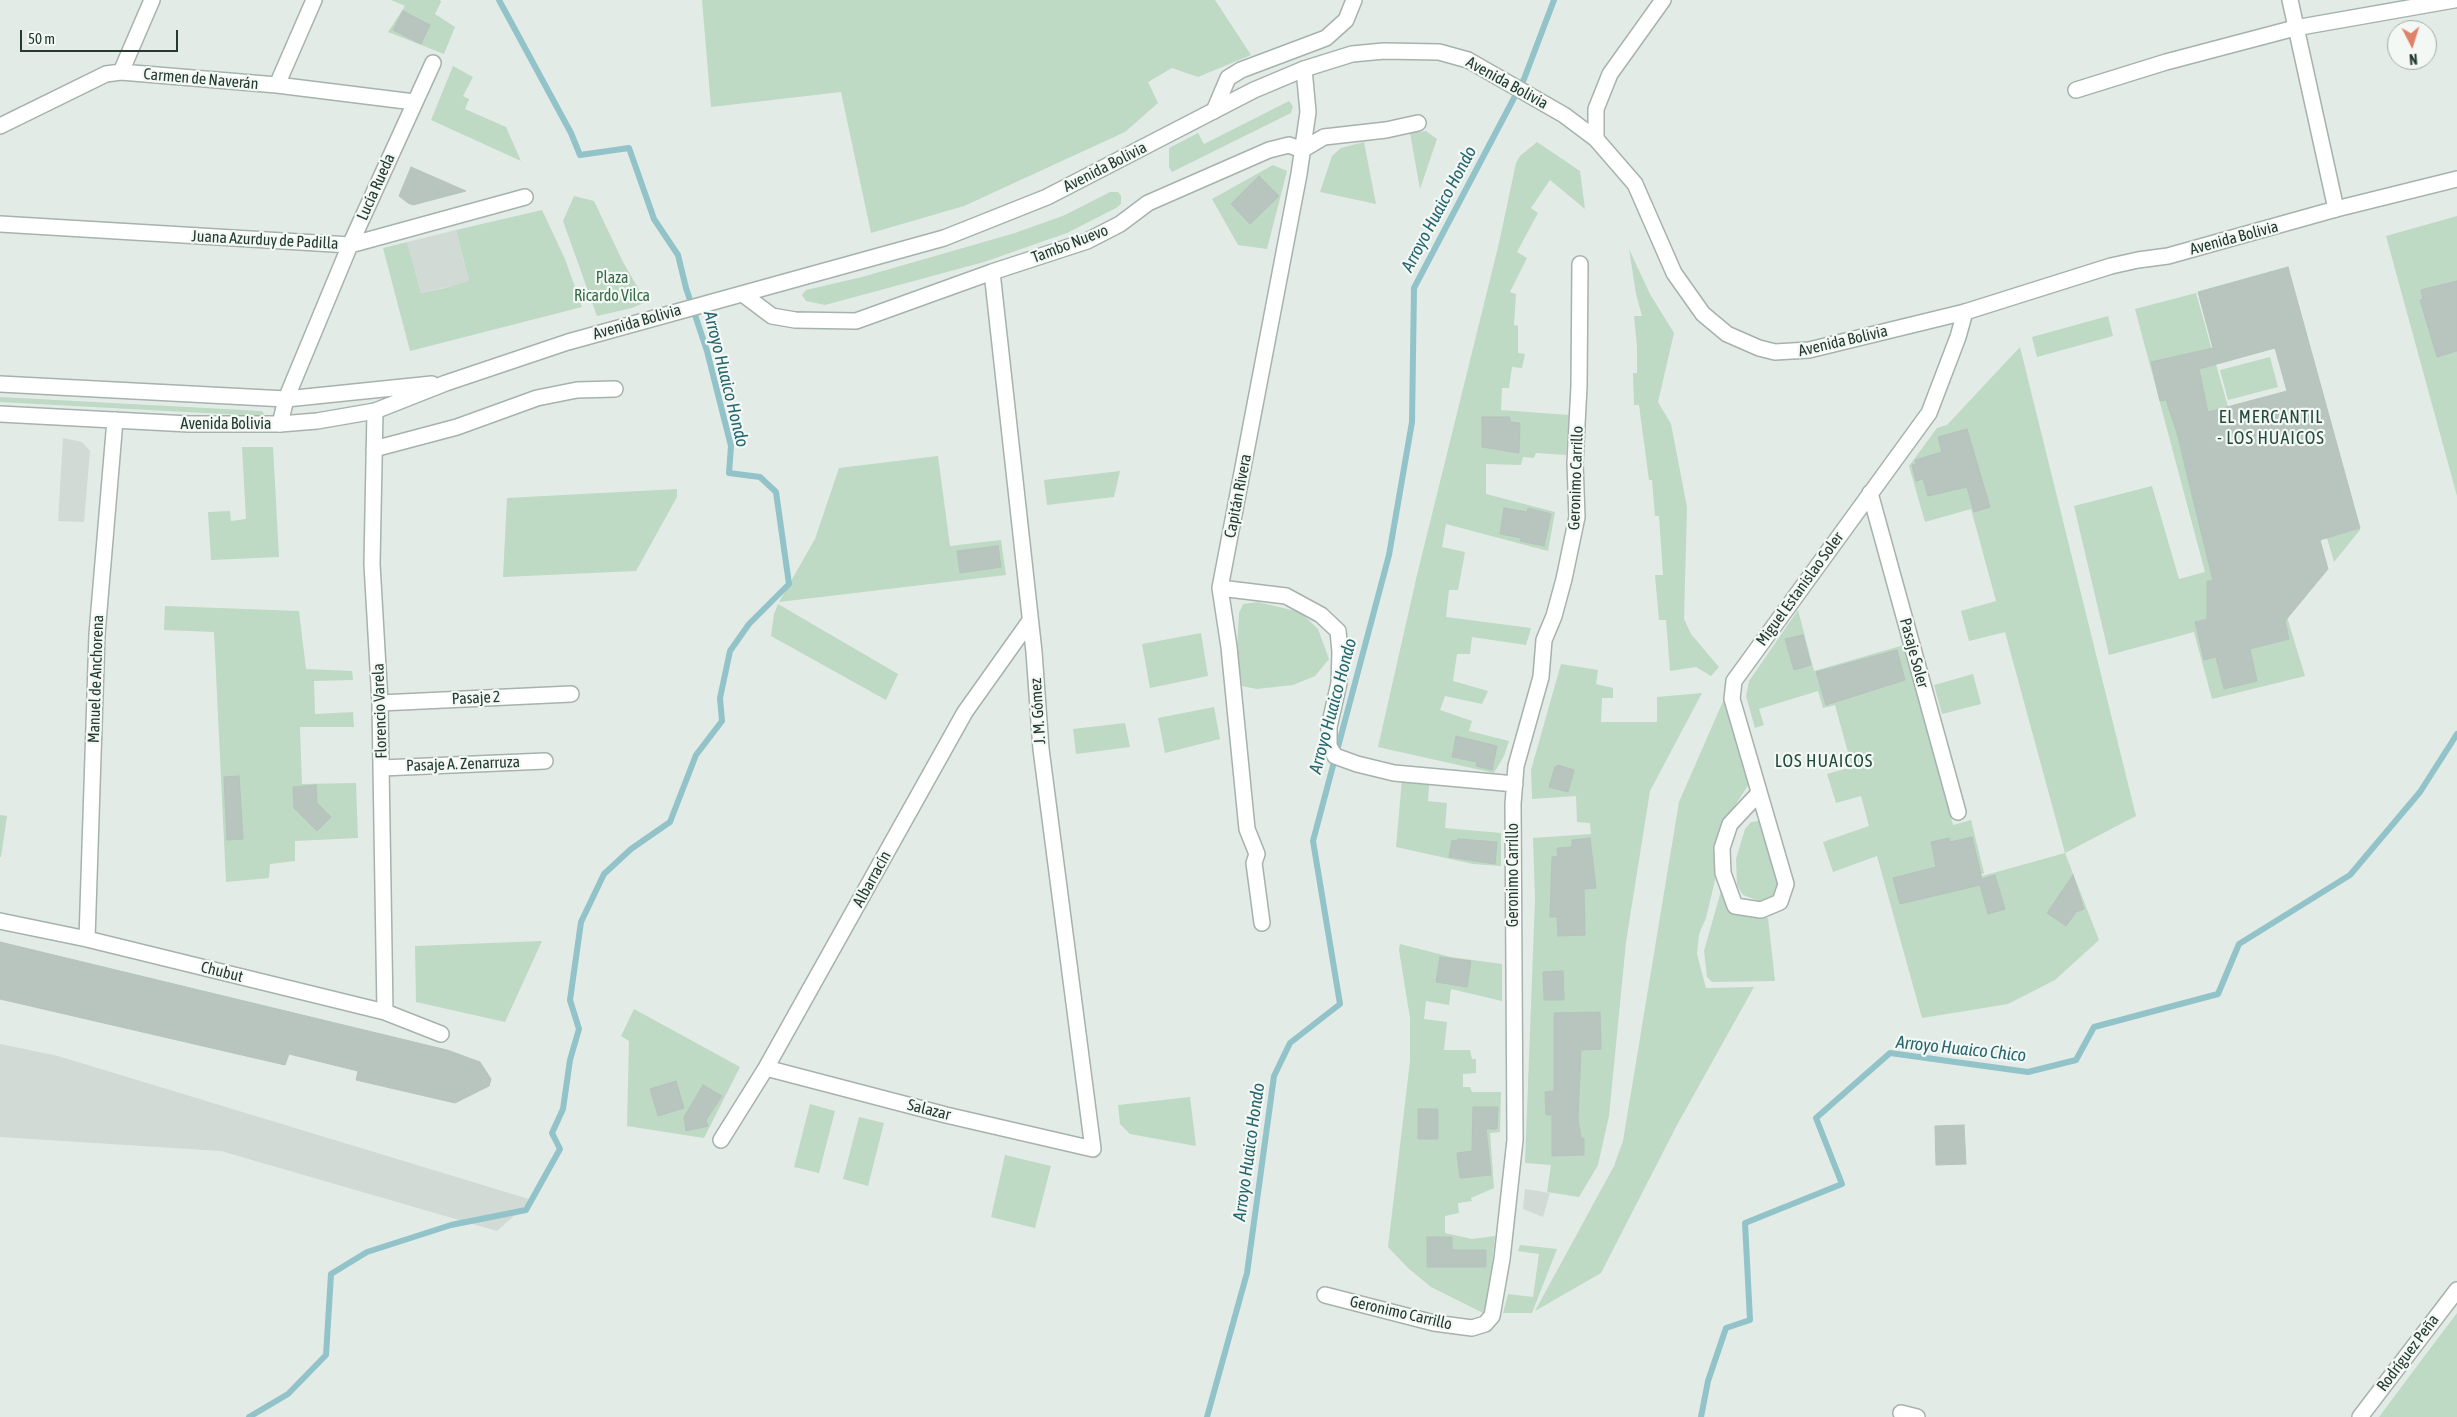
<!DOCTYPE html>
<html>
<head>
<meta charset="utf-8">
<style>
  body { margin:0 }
  #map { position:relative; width:2457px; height:1417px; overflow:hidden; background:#e3ebe7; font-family:"Asap Condensed",sans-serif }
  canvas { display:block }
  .north { position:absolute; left:2387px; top:20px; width:50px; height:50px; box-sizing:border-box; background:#f3f8f5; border:1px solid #a1aca7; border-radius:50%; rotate:175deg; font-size:14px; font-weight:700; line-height:20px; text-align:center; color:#253a33 }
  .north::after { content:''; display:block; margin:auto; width:18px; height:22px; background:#e1816a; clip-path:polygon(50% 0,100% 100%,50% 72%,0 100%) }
  .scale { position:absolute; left:20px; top:30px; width:158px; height:22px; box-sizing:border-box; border:2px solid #253a33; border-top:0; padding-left:6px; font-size:15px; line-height:18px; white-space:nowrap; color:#253a33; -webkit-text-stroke:4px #f3f8f5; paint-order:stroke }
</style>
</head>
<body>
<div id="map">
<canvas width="2457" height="1417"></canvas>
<div class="north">N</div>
<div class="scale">50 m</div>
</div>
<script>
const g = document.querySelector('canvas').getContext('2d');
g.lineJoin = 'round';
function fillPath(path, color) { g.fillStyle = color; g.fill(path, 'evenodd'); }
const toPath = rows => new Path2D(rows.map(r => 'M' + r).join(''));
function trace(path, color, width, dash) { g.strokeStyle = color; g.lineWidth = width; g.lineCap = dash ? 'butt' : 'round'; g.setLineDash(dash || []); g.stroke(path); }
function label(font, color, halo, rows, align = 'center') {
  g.font = font + ' "Asap Condensed",sans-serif'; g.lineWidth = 4.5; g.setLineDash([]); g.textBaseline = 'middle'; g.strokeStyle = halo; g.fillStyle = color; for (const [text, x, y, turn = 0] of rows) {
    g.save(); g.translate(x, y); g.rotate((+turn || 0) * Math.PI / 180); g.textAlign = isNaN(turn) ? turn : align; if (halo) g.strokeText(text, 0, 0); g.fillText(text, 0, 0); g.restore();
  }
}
fillPath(toPath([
  [456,230,469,282,421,293,407,242],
  [63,438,82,442,90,451,84,522,58,521],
  [0,1044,58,1056,532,1200,497,1231,221,1151,0,1137],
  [1525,1189,1550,1193,1543,1217,1523,1209]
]), '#d1dad5');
fillPath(toPath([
  [391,0,440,0,441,2,435,14,455,27,444,54,388,32,405,6],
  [702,0,1215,0,1251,55,1198,77,1172,68,1148,82,1158,103,1125,132,964,206,871,233,841,92,711,107],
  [453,66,473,77,463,96,469,99,465,109,506,127,521,161,431,120],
  [1289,101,1293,106,1291,113,1172,172,1169,167,1169,148,1198,133,1204,144],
  [1426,131,1437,139,1420,189,1410,133],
  [1364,142,1376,204,1320,192,1332,156,1341,148],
  [1537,142,1580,171,1585,209,1550,180,1531,208,1538,213,1517,252,1527,258,1510,292,1516,294,1514,325,1518,326,1518,353,1525,354,1522,368,1512,367,1509,388,1502,388,1501,410,1569,415,1566,455,1536,453,1534,458,1523,457,1521,465,1486,464,1486,494,1555,512,1548,551,1446,524,1442,547,1465,552,1458,590,1449,590,1446,617,1531,628,1526,645,1472,637,1470,654,1457,654,1453,681,1488,691,1482,704,1445,696,1440,710,1472,721,1469,731,1509,741,1504,756,1494,773,1378,747,1417,575,1499,243,1516,163,1520,156],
  [1273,165,1287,171,1267,249,1238,245,1212,199],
  [1110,192,1118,192,1121,196,1121,204,1116,208,1067,233,984,262,825,305,806,301,802,295,806,290,862,277,1015,233,1065,215],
  [574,196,594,201,623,262,646,302,632,308,597,316,563,221],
  [542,210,565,259,582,307,410,351,383,248,407,242,421,293,445,288,469,281,456,230],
  [2457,216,2457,496,2386,236],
  [1629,249,1650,294,1674,333,1658,402,1671,424,1687,507,1684,619,1691,634,1719,667,1711,676,1696,667,1670,671,1666,620,1659,620,1655,575,1663,575,1659,516,1655,516,1652,480,1649,480,1639,405,1634,405,1633,373,1637,373,1637,347,1634,316,1642,316,1636,294],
  [2196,293,2287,617,2305,676,2212,699,2194,632,2109,655,2074,506,2152,486,2179,579,2205,572,2135,309],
  [2108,316,2113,336,2037,357,2032,337],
  [2020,347,2136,816,2065,853,2099,940,2055,980,2008,1004,1922,1018,1877,856,1833,872,1823,842,1869,826,1861,796,1836,803,1827,774,1852,767,1835,705,1823,708,1818,691,1759,709,1764,725,1755,728,1746,696,1749,681,1798,610,1814,671,1904,645,1953,825,1971,820,1984,873,1975,878,2065,853,2005,632,1969,641,1961,611,1996,601,1971,509,1925,522,1909,466,1937,428,1947,425],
  [2270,357,2278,387,2228,400,2220,370],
  [0,397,262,411,264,414,261,416,0,402],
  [242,447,273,447,279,557,211,560,208,512,230,511,231,521,246,519],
  [938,456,950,546,1001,540,1006,575,779,602,815,539,839,468],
  [1120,471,1114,497,1047,505,1044,480],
  [677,489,677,497,636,571,503,577,507,498],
  [2360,528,2360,530,2334,562,2327,538],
  [1258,602,1300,612,1318,629,1329,659,1315,676,1293,685,1257,689,1242,686,1237,649,1239,613,1243,604],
  [778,604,898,674,886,700,771,636,774,614],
  [165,606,299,611,306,669,352,671,353,680,314,681,315,714,353,712,354,727,300,727,302,784,356,783,358,838,295,841,295,861,270,864,269,878,226,882,214,632,164,630],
  [1201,633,1208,676,1150,688,1142,644],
  [1561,664,1598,670,1596,684,1613,688,1613,698,1602,698,1601,722,1657,722,1657,697,1702,693,1650,791,1626,942,1609,1116,1598,1165,1579,1197,1547,1192,1551,1165,1525,1163,1535,899,1533,838,1591,834,1590,823,1577,822,1576,796,1532,799,1531,770],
  [1973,674,1981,704,1942,714,1934,685],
  [1724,699,1749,784,1730,813,1717,844,1715,880,1706,918,1699,934,1697,954,1706,988,1754,987,1677,1125,1601,1273,1535,1311,1614,1166,1623,1141,1679,802],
  [1214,707,1220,739,1165,753,1158,718],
  [1125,723,1130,747,1076,754,1073,729],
  [1403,768,1430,771,1428,801,1447,803,1445,828,1501,833,1501,866,1473,864,1396,847],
  [0,815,7,816,1,857,0,857],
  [1759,821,1778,886,1774,897,1762,902,1743,895,1737,885,1736,859,1745,829,1751,822],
  [1721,891,1726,903,1732,910,1768,918,1775,981,1712,982,1707,977,1704,951],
  [542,941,505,1022,416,1002,415,946],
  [1400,944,1451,957,1502,964,1502,1001,1451,989,1449,1005,1426,1001,1424,1019,1447,1022,1444,1050,1470,1050,1472,1059,1476,1059,1476,1073,1463,1074,1463,1087,1470,1087,1472,1092,1501,1092,1500,1132,1490,1133,1494,1188,1471,1198,1472,1201,1458,1203,1459,1213,1445,1216,1445,1233,1472,1239,1495,1236,1487,1315,1431,1287,1408,1268,1388,1247,1410,1061,1410,1018,1399,950],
  [634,1009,740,1067,704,1138,627,1126,629,1041,621,1036],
  [1190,1097,1196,1146,1130,1134,1120,1124,1118,1105],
  [810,1104,835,1111,819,1173,794,1167],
  [859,1117,884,1123,868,1186,843,1179],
  [1005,1155,1051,1166,1035,1228,991,1217],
  [1520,1245,1557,1249,1532,1313,1503,1313,1508,1294,1533,1297,1539,1254,1518,1251],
  [2457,1313,2457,1417,2379,1417,2420,1362]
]), '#bed9c4');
trace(toPath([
  [249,1417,288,1394,326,1355,331,1274,367,1252,451,1225,526,1210,560,1149,552,1133,563,1109,570,1060,579,1029,570,1000,581,922,604,874,631,849,670,822,696,755,722,721,720,698,730,651,749,624,789,584,776,492,760,477,729,473,731,446,707,351,686,288,678,255,654,219,629,148,580,155,571,133,499,0],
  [1207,1417,1247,1273,1274,1076,1290,1043,1340,1004,1313,841,1389,555,1412,422,1414,288,1524,79,1554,0],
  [1701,1417,1708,1381,1726,1328,1750,1320,1745,1223,1842,1184,1816,1118,1890,1053,2028,1072,2076,1060,2094,1027,2218,994,2239,944,2350,875,2420,792,2457,734]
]), '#91c3c9', 6);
const building = toPath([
  [403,11,430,25,421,44,393,30,403,11],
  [411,167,466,191,413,205,408,203,399,196,411,167],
  [1259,176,1279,196,1250,224,1231,204,1259,176],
  [2288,267,2360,528,2320,540,2328,569,2285,621,2289,639,2250,649,2257,681,2224,689,2216,657,2204,660,2195,622,2207,619,2207,581,2213,581,2177,433,2166,400,2160,401,2151,362,2213,348,2198,292,2288,267],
  [2275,348,2287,391,2208,412,2199,369,2275,348],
  [2457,281,2457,351,2437,357,2420,300,2423,299,2421,290,2457,281],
  [1482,417,1510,417,1510,422,1520,423,1519,453,1482,447,1482,417],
  [1967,429,1990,507,1974,512,1967,487,1928,496,1923,479,1916,481,1912,465,1916,464,1915,460,1942,452,1938,437,1967,429],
  [1504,508,1527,512,1528,508,1551,514,1544,546,1520,541,1521,538,1500,534,1504,508],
  [998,546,1001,567,960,573,957,551,998,546],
  [1803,635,1811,665,1794,670,1785,639,1803,635],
  [1897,650,1905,680,1826,705,1816,672,1897,650],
  [1456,736,1497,746,1492,770,1476,766,1477,762,1452,757,1456,736],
  [1558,765,1574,770,1568,792,1549,787,1555,767,1558,765],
  [239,776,243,839,227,840,224,777,239,776],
  [316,785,317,803,331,817,317,831,294,808,293,787,316,785],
  [1972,837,1982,879,1995,875,2005,909,1988,914,1980,885,1900,904,1893,878,1936,867,1931,842,1949,838,1950,842,1972,837],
  [1590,838,1596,888,1584,889,1585,935,1558,936,1557,917,1550,917,1552,857,1558,856,1557,848,1572,847,1572,840,1590,838],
  [1458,839,1497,842,1495,864,1449,857,1452,840,1457,841,1458,839],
  [2073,875,2084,909,2076,912,2066,926,2047,913,2073,875],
  [0,942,447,1050,480,1062,491,1079,489,1086,455,1103,356,1080,358,1071,289,1054,285,1065,0,999,0,942],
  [1440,957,1471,961,1467,987,1436,982,1440,957],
  [1563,971,1564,1000,1544,1000,1543,972,1563,971],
  [1600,1012,1601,1049,1581,1050,1578,1119,1581,1138,1584,1138,1584,1155,1552,1156,1552,1115,1546,1115,1545,1092,1554,1091,1554,1013,1600,1012],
  [676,1081,684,1108,658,1116,650,1089,676,1081],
  [703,1085,722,1096,706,1120,708,1126,686,1131,684,1117,703,1085],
  [1473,1107,1498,1107,1497,1129,1486,1129,1491,1175,1460,1178,1457,1153,1472,1151,1473,1107],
  [1418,1109,1438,1109,1438,1139,1418,1139,1418,1109],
  [1964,1125,1966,1164,1936,1165,1935,1126,1964,1125],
  [1427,1237,1452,1237,1452,1250,1486,1250,1486,1267,1427,1267,1427,1237]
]);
fillPath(building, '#b8c5bf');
trace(building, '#b6c3bd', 1);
const minor = toPath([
  [2290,0,2336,209],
  [121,72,152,0],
  [277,85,314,0],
  [2076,90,2166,62,2295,28,2454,0],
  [1214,111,1228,78,1241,70,1326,38,1346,20,1354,0],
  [0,126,106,74,121,72,277,85,414,102],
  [1596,139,1596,109,1610,74,1663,0],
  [0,224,350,245,525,197],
  [744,295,772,316,795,320,856,321,992,272,1087,241,1120,224,1148,203,1269,150,1289,145,1302,150,1324,137,1386,130,1418,123],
  [375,411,372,564,380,703,385,1012],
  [280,424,286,399,350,245,433,63],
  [374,449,457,427,537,398,577,390,615,389],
  [1870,493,1958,812],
  [1220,588,1286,596,1321,615,1338,631,1340,652,1339,683,1329,727,1329,746,1335,756,1357,764,1394,773,1515,784],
  [380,703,571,694],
  [382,768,545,761],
  [1759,793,1730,824,1722,848,1723,873,1735,906,1761,910,1780,902,1786,884,1732,699,1734,681,1929,413,1958,337,1965,312],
  [0,921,87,939,385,1012,441,1034],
  [1262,923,1254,863,1257,854,1247,829,1229,647,1220,588,1299,174,1308,112,1304,69],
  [87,939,97,634,115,420],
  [766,1068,946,1115,1093,1149,1041,749,1034,652,992,272],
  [721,1140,766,1068,965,712,1029,622],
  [1325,1295,1434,1323,1472,1328,1485,1324,1492,1316,1502,1259,1515,1140,1513,804,1516,766,1541,677,1544,640,1554,616,1564,579,1577,517,1575,463,1579,386,1580,264],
  [1901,1413,1917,1417],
  [2360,1417,2457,1290]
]);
const tertiary = toPath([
  [0,384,286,399,432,384],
  [0,414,189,424,280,424,317,421,375,411,446,383,568,342,944,238,1047,197,1254,90,1304,69,1352,54,1384,51,1439,52,1468,60,1564,115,1596,139,1635,184,1674,273,1703,314,1727,334,1759,348,1775,352,1809,350,1965,312,2111,266,2138,260,2168,256,2336,209,2457,179]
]);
trace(minor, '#a6b2ad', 18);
trace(tertiary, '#a6b2ad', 18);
trace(minor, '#fff', 15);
trace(tertiary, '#fff', 15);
label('16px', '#253a33', '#f3f8f5', [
  ["Carmen de Naverán",201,79,5],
  ["Avenida Bolivia",1507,83,29],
  ["Avenida Bolivia",1105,167,-27],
  ["Lucía Rueda",376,187,-66],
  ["Avenida Bolivia",2234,238,-15],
  ["Juana Azurduy de Padilla",265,240,3],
  ["Tambo Nuevo",1070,244,-21],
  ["Avenida Bolivia",637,322,-16],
  ["Avenida Bolivia",1843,341,-13],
  ["Avenida Bolivia",226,424],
  ["Geronimo Carrillo",1576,478,-88],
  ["Capitán Rivera",1238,496,-79],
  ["Miguel Estanislao Soler",1800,589,-54],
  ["Pasaje Soler",1914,653,75],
  ["Manuel de Anchorena",96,679,-88],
  ["Pasaje 2",476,698,-3],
  ["Florencio Varela",380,711,-92],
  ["J. M. Gómez",1038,711,-94],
  ["Pasaje A. Zenarruza",463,764,-2],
  ["Geronimo Carrillo",1513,875,-90],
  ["Albarracín",872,879,-61],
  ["Chubut",222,972,14],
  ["Salazar",929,1110,14],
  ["Geronimo Carrillo",1401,1313,13],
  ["Rodríguez Peña",2408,1353,-53]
]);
label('16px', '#346b46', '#f3f8f5', [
  ["Plaza",612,278],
  ["Ricardo Vilca",612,296]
]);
label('italic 18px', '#26666e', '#f3f8f5', [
  ["Arroyo Huaico Hondo",1439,209,-62],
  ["Arroyo Huaico Hondo",726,379,76],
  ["Arroyo Huaico Hondo",1333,706,-75],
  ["Arroyo Huaico Chico",1961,1049,6],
  ["Arroyo Huaico Hondo",1249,1152,-82]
]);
g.letterSpacing = '1px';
label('18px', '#23493e', '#f3f8f5', [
  ["EL MERCANTIL",2271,417],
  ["- LOS HUAICOS",2271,438],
  ["LOS HUAICOS",1824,761]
]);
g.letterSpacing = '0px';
</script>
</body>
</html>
